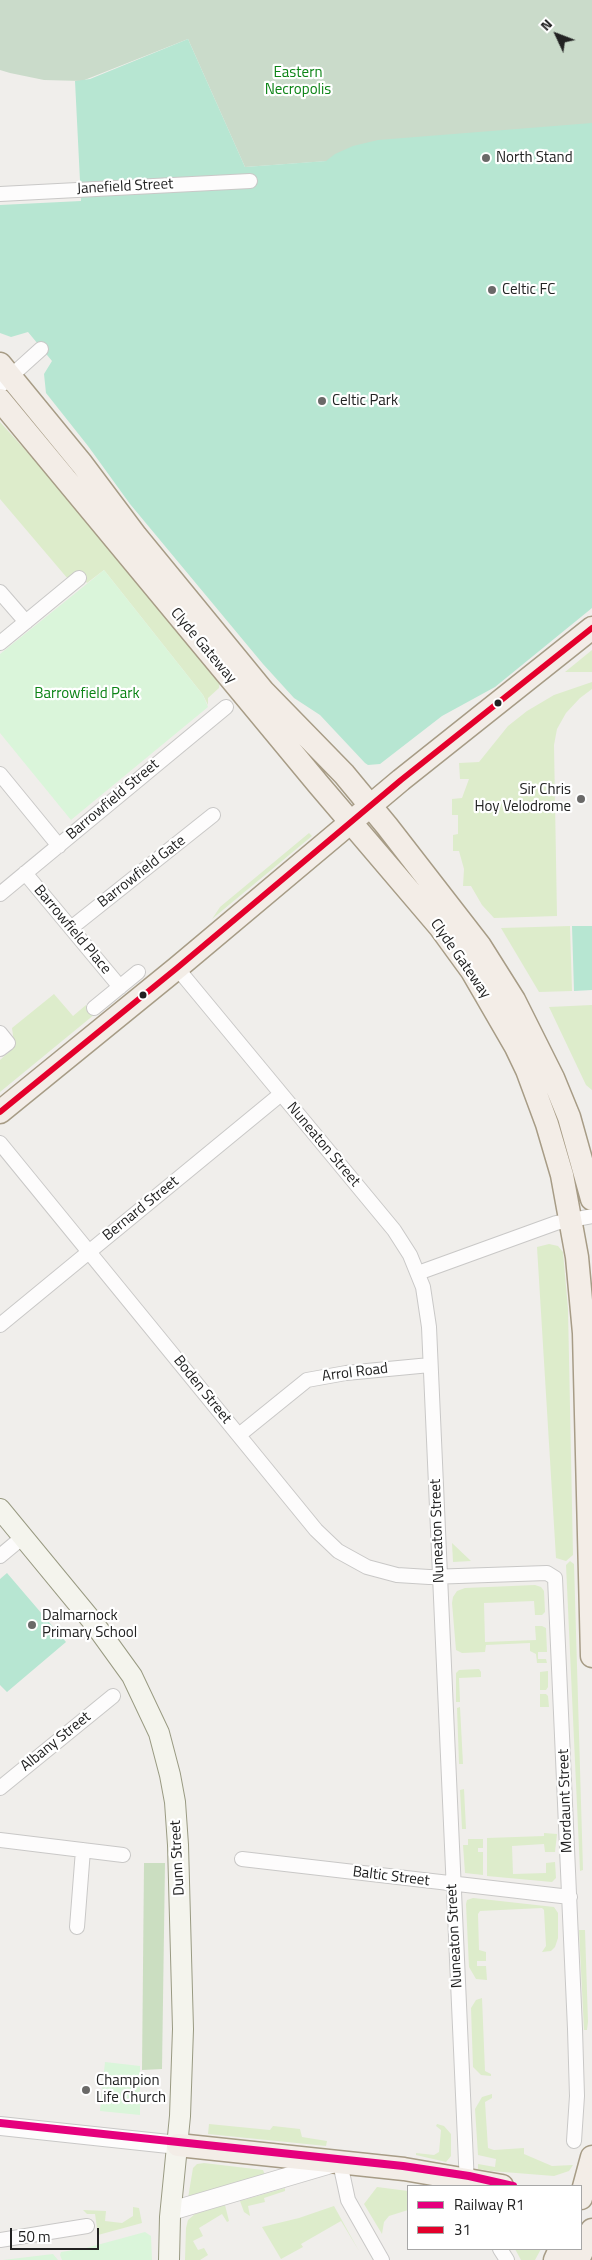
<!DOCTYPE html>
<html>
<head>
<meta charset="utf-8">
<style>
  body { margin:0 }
  #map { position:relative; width:592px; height:2260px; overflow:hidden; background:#f0eeeb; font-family:"Titillium Web",sans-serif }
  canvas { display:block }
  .legend { position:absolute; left:407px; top:2185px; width:175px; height:65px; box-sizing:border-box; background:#fff; border:1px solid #a7a7a7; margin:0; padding:6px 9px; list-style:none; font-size:15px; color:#222 }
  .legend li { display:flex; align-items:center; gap:10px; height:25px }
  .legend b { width:25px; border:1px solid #a7a7a7 }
  .north { position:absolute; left:532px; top:10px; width:50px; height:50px; -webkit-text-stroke:4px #fff; paint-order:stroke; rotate:313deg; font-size:14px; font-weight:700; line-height:20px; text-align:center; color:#222 }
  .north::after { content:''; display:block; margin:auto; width:18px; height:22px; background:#222; clip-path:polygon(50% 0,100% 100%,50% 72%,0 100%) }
  .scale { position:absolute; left:10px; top:2228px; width:89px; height:22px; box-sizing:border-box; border:2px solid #222; border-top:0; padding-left:6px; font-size:15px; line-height:18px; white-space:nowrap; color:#222; -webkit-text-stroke:4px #fff; paint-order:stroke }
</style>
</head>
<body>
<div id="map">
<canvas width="592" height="2260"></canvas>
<ul class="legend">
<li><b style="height:6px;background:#e5007d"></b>Railway R1</li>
<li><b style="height:6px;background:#e4002b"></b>31</li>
</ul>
<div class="north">N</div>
<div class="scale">50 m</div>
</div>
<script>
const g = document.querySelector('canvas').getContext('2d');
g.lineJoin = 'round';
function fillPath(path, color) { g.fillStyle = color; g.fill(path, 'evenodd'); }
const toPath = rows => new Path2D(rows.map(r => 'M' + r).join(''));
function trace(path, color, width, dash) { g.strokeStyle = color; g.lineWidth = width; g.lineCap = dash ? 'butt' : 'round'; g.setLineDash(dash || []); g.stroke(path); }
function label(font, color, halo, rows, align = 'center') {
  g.font = font + ' "Titillium Web",sans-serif'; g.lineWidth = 4.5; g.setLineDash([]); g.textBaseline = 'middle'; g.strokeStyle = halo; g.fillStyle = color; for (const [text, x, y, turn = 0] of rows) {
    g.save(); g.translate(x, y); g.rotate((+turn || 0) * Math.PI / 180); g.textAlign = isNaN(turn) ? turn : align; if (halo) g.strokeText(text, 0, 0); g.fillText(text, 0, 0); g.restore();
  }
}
fillPath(toPath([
  [0,422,85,516,220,680,219,688,208,698,208,705,203,695,104,570,87,583,77,571,68,579,0,499],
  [592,650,592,672,565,672],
  [592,682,592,689,580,698,566,713,557,729,554,745,557,916,494,918,482,905,471,886,463,886,464,869,459,851,453,851,453,835,458,834,458,815,452,815,452,799,462,798,469,779,460,779,459,763,479,762,508,726,527,711,554,695],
  [309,833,312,836,212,919,220,907],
  [570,926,572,991,539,992,501,928],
  [54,994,73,1016,86,1005,95,1014,0,1092,0,1060,11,1050,14,1043,12,1028],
  [592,1005,592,1090,586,1085,549,1007],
  [549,1244,558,1246,563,1252,568,1309,573,1555,566,1561,556,1558,537,1247],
  [452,1543,471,1561,453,1562],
  [570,1561,574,1564,583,1870,580,1871,566,1565],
  [535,1585,541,1587,544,1591,545,1612,542,1615,535,1615,534,1601,484,1603,485,1642,536,1640,535,1626,542,1626,546,1628,547,1652,538,1652,538,1659,546,1659,547,1663,537,1663,536,1654,530,1651,530,1643,486,1645,485,1652,462,1653,456,1650,452,1603,453,1597,457,1591,465,1588],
  [479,1669,481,1672,481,1677,459,1678,460,1702,456,1702,456,1673,459,1670],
  [548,1671,548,1687,546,1690,540,1690,540,1672],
  [540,1694,546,1694,548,1696,549,1707,540,1707],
  [460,1707,463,1764,459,1764,457,1708],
  [464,1789,466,1829,462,1829,460,1790],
  [544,1833,557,1834,555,1852,545,1852,544,1844,512,1846,513,1874,546,1873,546,1863,555,1862,556,1878,552,1882,487,1876,487,1838,544,1836],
  [468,1839,483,1839,483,1848,478,1848,478,1852,483,1852,483,1875,465,1873,463,1845,468,1845],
  [473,1898,554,1907,558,1913,558,1938,555,1947,551,1951,542,1952,546,1946,544,1910,542,1908,480,1911,478,1914,479,1950,486,1952,486,1961,477,1961,477,1966,486,1966,487,1980,476,1979,469,1967,466,1904,467,1900],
  [579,1930,585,1930,588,2022,587,2030,584,2030],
  [482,1998,485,2071,491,2074,491,2076,481,2075,473,2067,471,2008,476,2000],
  [492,2094,492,2098,485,2102,488,2148,494,2150,524,2148,524,2154,552,2166,573,2165,569,2171,554,2176,491,2171,478,2169,478,2164,495,2167,496,2159,478,2155,475,2109,482,2097],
  [209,2124,270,2130,273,2126,300,2129,302,2137,327,2141,326,2146,208,2134],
  [437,2124,444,2126,451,2134,451,2156,446,2162,416,2155,416,2153,434,2155,439,2152,441,2130,436,2126],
  [204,2163,263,2170,265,2175,188,2198,193,2168,197,2164],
  [377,2187,408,2191,408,2210,389,2216,384,2222,382,2234,364,2204],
  [285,2188,285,2191,264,2198,265,2202,248,2206,250,2216,244,2212,240,2201],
  [225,2205,229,2221,227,2222,222,2214,199,2228,203,2236,193,2241,198,2250,204,2248,208,2255,200,2260,185,2260,186,2228,188,2220,195,2214],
  [334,2206,359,2251,341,2221,301,2244,303,2247,281,2259,262,2227,299,2218],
  [133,2207,139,2208,142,2223,98,2235,95,2214,87,2214,83,2210,106,2211,105,2221,122,2223,133,2216],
  [515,2249,541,2249,535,2260,521,2260]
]), '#ddeccb');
fillPath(toPath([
  [144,1863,165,1863,162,2069,142,2070]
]), '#cbdec1');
fillPath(toPath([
  [0,0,592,0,592,142,245,167,188,39,82,81,44,80,10,73,0,70]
]), '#cadbca');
fillPath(toPath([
  [104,570,203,695,208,707,71,820,0,733,0,654],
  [105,2062,140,2066,140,2115,100,2111],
  [145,2232,151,2236,152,2260,62,2260,60,2255,61,2252,86,2248],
  [53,2254,58,2260,3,2260]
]), '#daf5da');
fillPath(toPath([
  [188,39,245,167,326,161,335,154,353,146,378,140,592,123,592,608,495,687,442,716,380,764,368,765,365,763,320,715,294,698,263,664,130,504,88,446,46,393,44,374,52,361,28,332,11,337,0,333,0,205,81,201,75,81,90,79],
  [572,926,592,926,592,990,574,991],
  [7,1573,66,1642,7,1692,0,1685,0,1579]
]), '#b7e6d2');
const minor = toPath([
  [0,194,250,181],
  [0,386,41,349],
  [0,592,26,622],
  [0,643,79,578],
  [0,774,59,846],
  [25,873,120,987],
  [0,894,226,707],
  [71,928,213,815],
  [177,968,394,1230,410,1255,423,1287,429,1327,467,2185],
  [94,1008,138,972],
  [0,1033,8,1043,0,1049],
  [0,1143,316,1530,338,1551,367,1567,397,1575,429,1577,547,1573,555,1578,575,2029,577,2096,574,2141],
  [418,1273,556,1223,592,1216],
  [0,1325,281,1094],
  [239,1435,307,1380,346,1373,430,1365],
  [0,1556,23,1537],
  [0,1788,113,1696],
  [0,1840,123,1855],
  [242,1859,570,1897],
  [77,1927,83,1850],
  [340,2163,348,2200,382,2260],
  [0,2240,87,2226],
  [500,2249,507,2260]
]);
const tertiary = toPath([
  [0,2126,178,2145],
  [171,2211,331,2164]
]);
const secondary = toPath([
  [0,1509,93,1622,132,1676,159,1733,170,1775,175,1802,178,1845,183,2029,180,2116,170,2217,169,2260]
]);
const primary = toPath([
  [0,364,82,464,136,536,263,691,344,774,387,826,480,946,514,1000,553,1078,569,1117,592,1199],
  [0,400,319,785,440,927,472,971,516,1047,527,1070,547,1124,562,1175,577,1257,584,1333,592,1656],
  [0,1112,177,968,401,780,592,628],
  [178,2145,404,2169,502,2186],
  [581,2198,592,2157],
  [555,2260,560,2249],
  [578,2260,592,2230]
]);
trace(minor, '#c9c8c7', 16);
trace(tertiary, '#c9c8c7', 20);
trace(secondary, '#999a82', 22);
trace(primary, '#a79c86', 25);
trace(minor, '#fdfcfc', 14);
trace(tertiary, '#fdfcfc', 18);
trace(secondary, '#f4f4ed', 20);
trace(primary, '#f3ede7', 22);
trace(toPath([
  [0,1112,177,968,401,780,592,628]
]), '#e4002b', 6);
trace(toPath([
  [0,2123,403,2166,469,2176,513,2186]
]), '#e5007d', 8);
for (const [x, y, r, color] of [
  [486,158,5,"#6a6968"],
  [492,290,5,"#6a6968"],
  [322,401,5,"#6a6968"],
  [498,703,4.5,"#222"],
  [581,799,5,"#6a6968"],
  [143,995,4.5,"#222"],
  [32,1625,5,"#6a6968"],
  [86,2090,5,"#6a6968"]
]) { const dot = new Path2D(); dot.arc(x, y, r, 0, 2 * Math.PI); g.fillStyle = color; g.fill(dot); trace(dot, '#fff', 2); }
label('15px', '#0c8416', '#fff', [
  ["Eastern",298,73],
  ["Necropolis",298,90],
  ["Barrowfield Park",87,694]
]);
label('15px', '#222', '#fff', [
  ["North Stand",496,158],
  ["Celtic FC",502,290],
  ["Celtic Park",332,401],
  ["Sir Chris",571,790,"right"],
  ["Hoy Velodrome",571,807,"right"],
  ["Dalmarnock",42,1616],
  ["Primary School",42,1633],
  ["Champion",96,2081],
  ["Life Church",96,2098]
], 'left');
label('15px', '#222', '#fff', [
  ["Janefield Street",125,187,-3],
  ["Clyde Gateway",203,646,50],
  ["Barrowfield Street",113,800,-40],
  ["Barrowfield Gate",142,872,-38],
  ["Barrowfield Place",72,930,50],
  ["Clyde Gateway",460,959,55],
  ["Nuneaton Street",323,1145,50],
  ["Bernard Street",141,1209,-39],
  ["Arrol Road",355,1373,-7],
  ["Boden Street",202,1390,51],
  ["Nuneaton Street",438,1531,-92],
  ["Albany Street",56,1742,-39],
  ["Mordaunt Street",566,1801,-92],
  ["Dunn Street",178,1858,-93],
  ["Baltic Street",391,1877,7],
  ["Nuneaton Street",455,1936,-93]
]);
</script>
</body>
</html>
